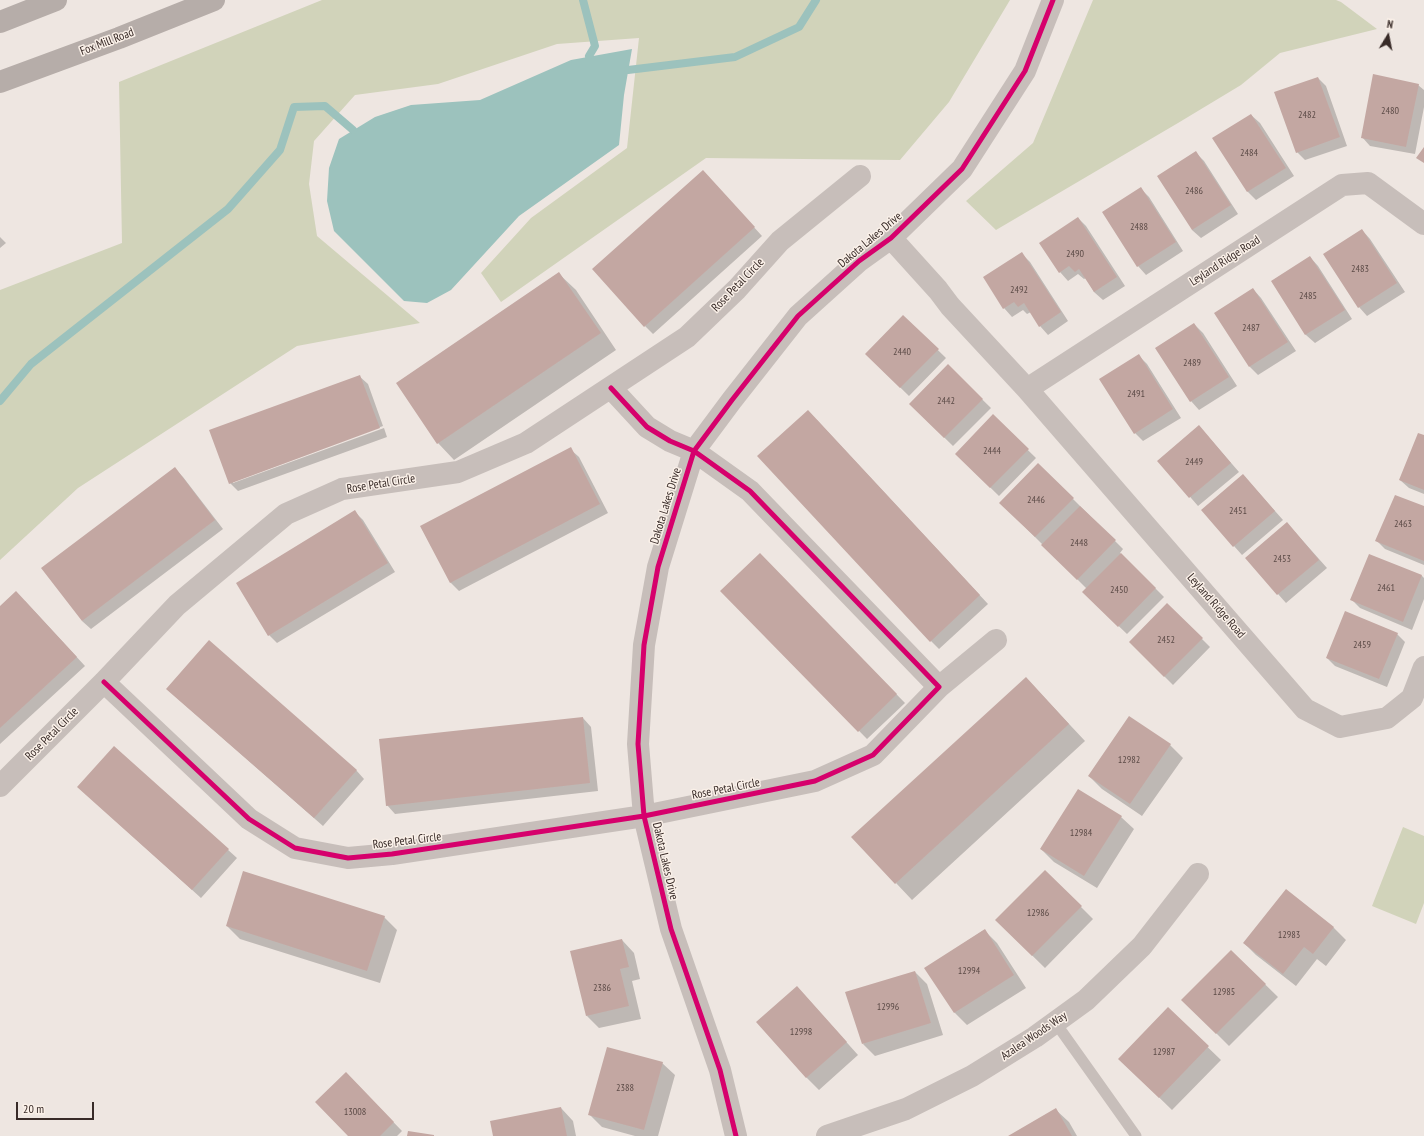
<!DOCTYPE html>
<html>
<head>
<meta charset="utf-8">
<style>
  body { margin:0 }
  #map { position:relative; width:1424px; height:1136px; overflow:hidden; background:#eee6e1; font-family:"PT Sans Narrow",sans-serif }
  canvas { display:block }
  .north { position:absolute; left:1368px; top:16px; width:40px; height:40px; -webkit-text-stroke:3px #faf0e8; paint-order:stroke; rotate:10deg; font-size:11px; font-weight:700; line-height:16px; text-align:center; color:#382b28 }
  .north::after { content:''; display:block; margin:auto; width:14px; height:18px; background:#382b28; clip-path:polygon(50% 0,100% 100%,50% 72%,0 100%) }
  .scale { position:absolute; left:16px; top:1102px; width:78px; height:18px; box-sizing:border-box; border:2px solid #382b28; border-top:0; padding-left:5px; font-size:12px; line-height:14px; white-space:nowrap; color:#382b28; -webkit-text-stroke:3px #faf0e8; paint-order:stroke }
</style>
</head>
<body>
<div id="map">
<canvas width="1424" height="1136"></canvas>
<div class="north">N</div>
<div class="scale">20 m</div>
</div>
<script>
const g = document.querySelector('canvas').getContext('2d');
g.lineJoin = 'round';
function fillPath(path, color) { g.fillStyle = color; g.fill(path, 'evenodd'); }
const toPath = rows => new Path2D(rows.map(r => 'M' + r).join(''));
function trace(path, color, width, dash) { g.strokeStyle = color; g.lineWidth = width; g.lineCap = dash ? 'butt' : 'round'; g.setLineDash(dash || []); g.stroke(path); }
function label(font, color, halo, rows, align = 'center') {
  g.font = font + ' "PT Sans Narrow",sans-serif'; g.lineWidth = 3; g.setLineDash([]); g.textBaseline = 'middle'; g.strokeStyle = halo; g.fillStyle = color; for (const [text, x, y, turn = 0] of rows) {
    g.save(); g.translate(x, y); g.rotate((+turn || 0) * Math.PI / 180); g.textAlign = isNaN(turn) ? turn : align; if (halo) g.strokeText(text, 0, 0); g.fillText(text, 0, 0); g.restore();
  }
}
fillPath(toPath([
  [322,0,1010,0,949,102,900,160,706,158,501,302,481,273,531,218,627,148,639,38,557,44,438,84,355,95,314,141,309,184,317,236,420,323,297,346,78,488,0,560,0,290,122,243,119,82],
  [1093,0,1336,0,1341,2,1377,29,1280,53,1241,85,1178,123,996,230,966,201,1033,143],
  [1403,827,1424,836,1424,903,1416,924,1372,906]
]), '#d1d3ba');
fillPath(toPath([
  [632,49,624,95,619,145,519,216,451,290,427,303,404,301,334,231,327,201,329,168,339,139,375,117,411,105,480,100,571,60]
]), '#9cc2bd');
fillPath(toPath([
  [1318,78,1326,86,1347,146,1305,160,1297,152],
  [1418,85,1424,90,1424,107,1415,154,1370,146,1362,137],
  [1251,115,1260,123,1294,176,1256,200,1248,192,1214,139],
  [1196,153,1204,161,1238,214,1201,238,1192,230],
  [711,180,762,236,653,334,645,326],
  [1141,189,1149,197,1183,251,1146,275,1138,266],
  [1078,218,1086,226,1125,286,1103,300,1094,292,1086,278,1084,279,1078,274,1068,281,1060,272],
  [1362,230,1370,239,1405,292,1367,316,1359,307],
  [0,237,6,243,0,248],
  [1022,254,1030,262,1068,321,1048,335,1040,326,1031,312,1027,314,1023,310,1012,317,1004,308],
  [1310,257,1318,266,1352,319,1315,343,1306,335,1272,281],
  [559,274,576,290,616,350,454,460,438,443],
  [1253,289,1261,298,1296,351,1258,375,1250,367],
  [903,316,946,358,909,396,866,354],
  [1194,324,1203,333,1237,386,1199,410,1191,401,1157,348],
  [1139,356,1147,364,1181,418,1143,441,1135,433],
  [948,366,991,408,953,446,910,404],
  [359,376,368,384,383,426,233,481,233,483,384,428,387,437,238,491,230,483],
  [993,416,1036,458,999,496,956,454],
  [816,419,988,604,939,649,931,641],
  [1199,426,1239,472,1198,506,1159,461],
  [1424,436,1424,494,1409,488,1400,480],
  [570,449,579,457,608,513,459,591,451,583,421,527],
  [174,468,183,477,223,529,91,629,82,621],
  [1243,475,1283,520,1242,555,1234,546],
  [1073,499,1123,549,1120,553,1164,597,1127,634,1083,592,1088,590,1001,503],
  [1424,507,1424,565,1385,549,1377,541],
  [355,512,363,520,395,572,277,643,269,635],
  [1295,532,1327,568,1286,603,1246,558],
  [760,555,905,703,867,739,722,591],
  [1370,555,1422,576,1424,578,1424,599,1412,630,1360,608,1352,600],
  [25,601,85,666,0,744,0,608],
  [1167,604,1210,647,1173,685,1130,642],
  [1397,634,1405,642,1387,687,1335,666,1327,658],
  [1026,678,1085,741,912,900,896,883],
  [176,697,356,770,364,779,323,826],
  [583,718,591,727,598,791,395,814,387,805],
  [1170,745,1183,758,1142,816,1102,789,1089,776],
  [114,747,237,858,201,898,87,795],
  [1121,817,1134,829,1097,888,1054,862,1041,849],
  [1045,871,1093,919,1045,968,996,920],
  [1286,890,1334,928,1346,940,1326,966,1317,959,1296,986,1256,955,1244,943],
  [384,917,397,930,380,983,240,939,227,926],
  [984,930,997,943,1026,988,967,1025,955,1013,926,968],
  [622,940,634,953,640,979,632,981,641,1019,599,1028,587,1016],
  [1231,951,1278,997,1229,1046,1183,1000],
  [915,972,927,984,943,1035,875,1056,863,1044],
  [797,987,858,1055,819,1090,806,1077],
  [1168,1009,1221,1060,1172,1110,1132,1071],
  [662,1063,675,1075,658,1136,635,1136,602,1127,589,1114],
  [346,1073,402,1131,397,1136,349,1136],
  [561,1108,573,1121,576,1136,494,1136],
  [1056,1110,1069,1122,1077,1136,1010,1136]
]), '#0003');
trace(toPath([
  [583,0,595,46,589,56],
  [628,70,735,57,799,27,816,0],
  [0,401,31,364,228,209,280,150,294,107,325,106,353,130]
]), '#9cc2bd', 8);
fillPath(toPath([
  [1373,74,1419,84,1406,147,1361,138],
  [1318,77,1340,137,1296,153,1274,92],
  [1251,114,1286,168,1247,192,1212,138],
  [1424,147,1424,163,1416,158],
  [1196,151,1231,205,1192,230,1157,176],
  [703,170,755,227,644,327,592,269],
  [1141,187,1176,242,1137,267,1102,212],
  [1078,217,1117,277,1094,292,1079,269,1075,272,1069,266,1059,273,1039,243],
  [1362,229,1397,283,1358,308,1323,254],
  [1022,252,1061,312,1039,327,1024,303,1018,307,1014,302,1003,309,983,277],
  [1310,256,1345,310,1305,335,1271,281],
  [559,272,601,333,437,444,396,383],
  [1253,288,1288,342,1249,367,1214,313],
  [903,315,939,349,900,388,865,354],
  [1194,323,1229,377,1190,402,1155,348],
  [1139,354,1173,409,1134,434,1099,379],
  [948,364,983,399,944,438,909,404],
  [360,375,380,428,229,484,209,430],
  [808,410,980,595,930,642,757,456],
  [993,414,1029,449,990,488,955,454],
  [1199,425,1231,463,1189,498,1157,461],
  [1418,433,1424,435,1424,490,1399,480],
  [571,447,600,504,450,583,420,526],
  [1038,463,1074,498,1035,537,999,503],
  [175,467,215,520,82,621,41,568],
  [1243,474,1275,511,1233,547,1201,510],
  [1395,495,1424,506,1424,561,1375,541],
  [1080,506,1116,540,1077,580,1041,545],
  [355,510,388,563,268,636,236,583],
  [1287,522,1319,560,1277,595,1245,558],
  [760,553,897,694,858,732,720,591],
  [1121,553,1156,588,1118,627,1082,592],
  [1369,554,1422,575,1403,622,1350,600],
  [16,591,77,657,0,728,0,606],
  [1167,603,1203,638,1164,677,1129,642],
  [1345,611,1398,633,1379,679,1326,658],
  [209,640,357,770,314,818,166,689],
  [1026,677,1069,724,895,884,851,837],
  [1129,716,1171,744,1130,804,1088,776],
  [583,717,590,783,386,806,379,739],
  [114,746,229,849,192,890,77,787],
  [1078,789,1122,816,1084,876,1040,849],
  [1045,870,1082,906,1032,956,995,920],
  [243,871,385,916,367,971,226,926],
  [1286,889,1334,927,1313,954,1304,947,1283,974,1243,943],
  [985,929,1014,975,954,1013,924,968],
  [622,939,629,967,620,969,629,1006,586,1016,570,951],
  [1231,950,1266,984,1216,1034,1181,1000],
  [915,971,931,1023,862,1044,845,992],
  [797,986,847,1042,806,1078,756,1022],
  [1168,1007,1209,1046,1159,1098,1118,1059],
  [607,1047,663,1062,644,1130,588,1115],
  [346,1072,394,1122,380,1136,348,1136,315,1102],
  [561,1107,567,1136,493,1136,490,1121],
  [1056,1108,1072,1136,1008,1136],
  [408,1131,434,1135,434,1136,407,1136]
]), '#c3a7a2');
trace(toPath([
  [1055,1022,1136,1136]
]), '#c7beba', 11);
trace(toPath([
  [891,238,938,290,950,306,1027,389,1305,709,1340,727,1387,718,1412,698,1424,667],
  [1027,389,1342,185,1368,183,1424,224],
  [104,682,249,819,295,848,348,858,392,854,644,816,815,781,873,755,939,687,750,491,694,451,670,441,647,427,611,388],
  [939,687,996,640],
  [0,786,104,682,177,605,286,514,342,489,458,472,526,443,687,337,737,289,780,241,860,176],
  [736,1136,720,1070,671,929,644,816,638,744,644,645,658,567,694,451,732,400,798,316,859,261,891,238,962,169,1025,71,1053,0],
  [827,1136,906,1109,972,1076,1035,1037,1086,1000,1142,946,1198,874]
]), '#c7beba', 22);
trace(toPath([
  [0,22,56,0],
  [0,82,119,38,214,0]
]), '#b6ada9', 22);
trace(toPath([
  [104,682,249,819,295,848,348,858,392,854,644,816,815,781,873,755,939,687,750,491,694,451,670,441,647,427,611,388],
  [736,1136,720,1070,671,929,644,816,638,744,644,645,658,567,694,451,732,400,798,316,859,261,891,238,962,169,1025,71,1053,0]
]), '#d6006c', 5);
label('10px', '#5b4a46', null, [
  ["2480",1390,111],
  ["2482",1307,115],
  ["2484",1249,153],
  ["2486",1194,191],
  ["2488",1139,227],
  ["2490",1075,254],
  ["2483",1360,269],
  ["2492",1019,290],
  ["2485",1308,296],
  ["2487",1251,328],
  ["2440",902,352],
  ["2489",1192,363],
  ["2491",1136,394],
  ["2442",946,401],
  ["2444",992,451],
  ["2449",1194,462],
  ["2446",1036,500],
  ["2451",1238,511],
  ["2463",1403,524],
  ["2448",1079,543],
  ["2453",1282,559],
  ["2461",1386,588],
  ["2450",1119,590],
  ["2452",1166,640],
  ["2459",1362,645],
  ["12982",1129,760],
  ["12984",1081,833],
  ["12986",1038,913],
  ["12983",1289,935],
  ["12994",969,971],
  ["2386",602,988],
  ["12985",1224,992],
  ["12996",888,1007],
  ["12998",801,1032],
  ["12987",1164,1052],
  ["2388",625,1088],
  ["13008",355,1112]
]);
label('12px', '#382b28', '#faf0e8', [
  ["Fox Mill Road",107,42,-21],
  ["Dakota Lakes Drive",870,240,-40],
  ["Leyland Ridge Road",1225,261,-33],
  ["Rose Petal Circle",738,285,-46],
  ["Rose Petal Circle",381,484,-9],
  ["Dakota Lakes Drive",666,506,-73],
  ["Leyland Ridge Road",1216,606,49],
  ["Rose Petal Circle",52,734,-45],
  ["Rose Petal Circle",726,789,-11],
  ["Rose Petal Circle",407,841,-7],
  ["Dakota Lakes Drive",665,861,77],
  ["Azalea Woods Way",1034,1036,-34]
]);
</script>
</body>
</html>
